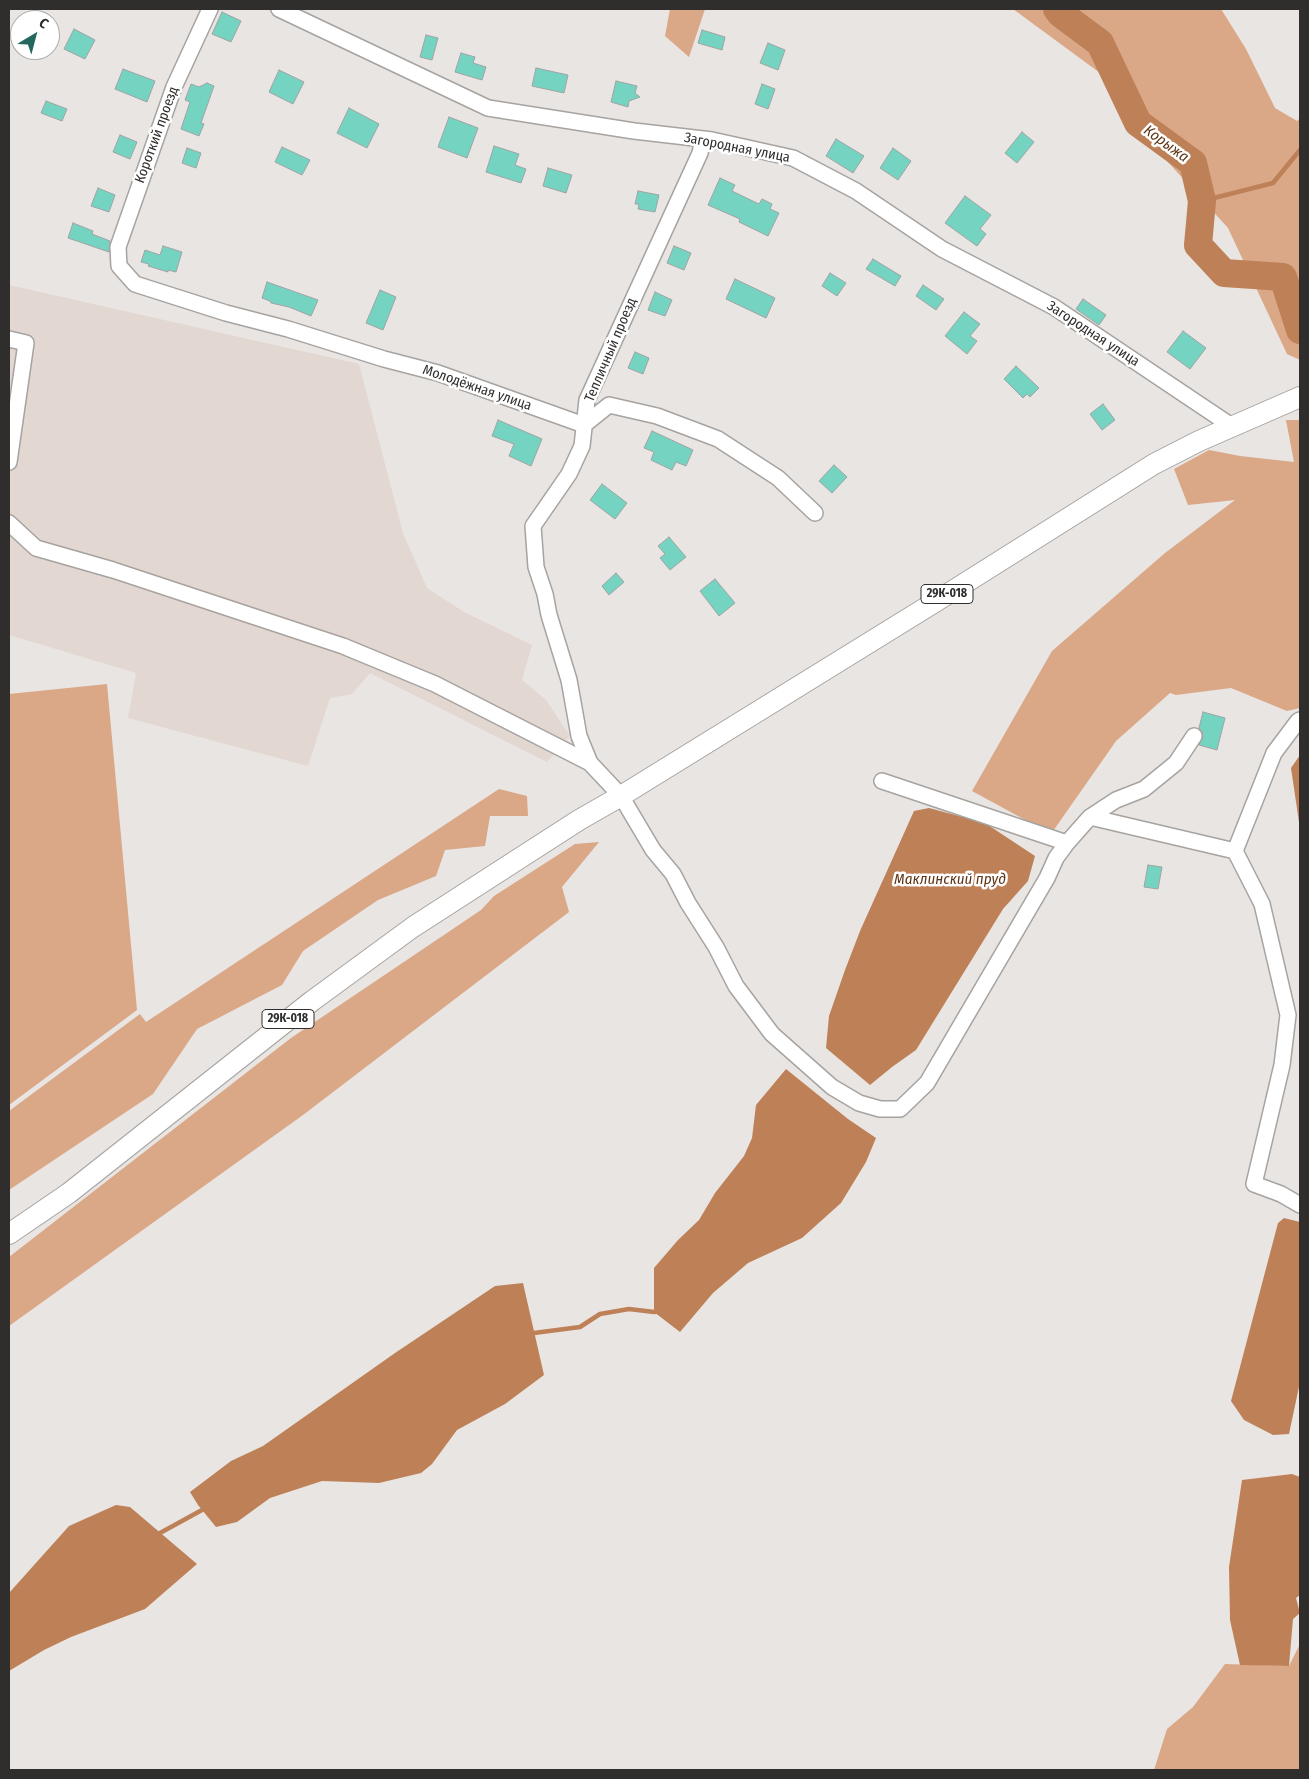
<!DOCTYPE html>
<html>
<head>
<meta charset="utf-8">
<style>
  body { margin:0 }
  #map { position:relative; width:1309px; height:1779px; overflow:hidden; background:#e9e5e2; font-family:"Fira Sans Condensed",sans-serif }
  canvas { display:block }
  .frame { position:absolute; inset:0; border:10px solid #302e2d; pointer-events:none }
  .north { position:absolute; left:10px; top:10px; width:50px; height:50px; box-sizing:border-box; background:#fff; border:1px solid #acabab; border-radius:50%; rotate:37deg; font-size:14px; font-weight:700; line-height:20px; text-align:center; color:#302e2d }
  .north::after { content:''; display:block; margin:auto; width:18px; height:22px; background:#22685c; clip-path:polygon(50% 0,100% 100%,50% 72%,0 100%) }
</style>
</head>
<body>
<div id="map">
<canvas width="1309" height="1779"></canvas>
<div class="frame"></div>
<div class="north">С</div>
</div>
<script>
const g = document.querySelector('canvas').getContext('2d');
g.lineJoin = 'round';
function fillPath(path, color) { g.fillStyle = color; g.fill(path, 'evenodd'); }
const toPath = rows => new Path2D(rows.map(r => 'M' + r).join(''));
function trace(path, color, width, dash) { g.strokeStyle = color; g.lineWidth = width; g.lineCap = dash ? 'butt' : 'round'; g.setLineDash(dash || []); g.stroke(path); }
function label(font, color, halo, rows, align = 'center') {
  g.font = font + ' "Fira Sans Condensed",sans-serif'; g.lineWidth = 5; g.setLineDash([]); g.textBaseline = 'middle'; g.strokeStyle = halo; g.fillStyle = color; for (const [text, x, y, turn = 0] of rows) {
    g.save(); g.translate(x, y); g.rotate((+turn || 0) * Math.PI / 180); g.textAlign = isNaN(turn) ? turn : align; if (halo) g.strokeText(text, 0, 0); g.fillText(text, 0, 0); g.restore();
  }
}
fillPath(toPath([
  [9,285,359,364,403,533,427,588,464,612,532,645,522,680,546,700,570,736,547,762,370,673,352,694,330,698,308,766,128,718,136,673,9,635]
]), '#e2d7d1');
fillPath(toPath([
  [670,9,705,9,689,57,665,36],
  [1013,9,1221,9,1246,49,1275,108,1297,121,1300,118,1300,360,1287,354,1228,228,1146,138,1115,84],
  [1286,420,1300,420,1300,708,1287,711,1231,688,1176,695,1170,693,1116,741,1051,834,972,791,1052,651,1165,553,1235,500,1188,505,1174,469,1209,450,1240,456,1294,462],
  [107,684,137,1010,9,1105,9,694],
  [499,789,527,796,528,816,490,816,485,846,445,850,436,876,378,900,303,951,282,985,197,1029,153,1094,9,1190,9,1111,140,1014,146,1022],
  [599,842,562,887,569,912,303,1115,9,1326,9,1257,291,1038,481,910,494,896,575,844],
  [1300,1644,1300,1770,1154,1770,1167,1729,1193,1707,1225,1664,1289,1666]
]), '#daa787');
fillPath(toPath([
  [1300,755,1300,829,1291,768],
  [929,808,985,823,1035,856,1028,881,1003,909,916,1050,892,1067,870,1085,826,1048,829,1016,845,970,860,931,914,811],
  [786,1069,848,1119,876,1138,866,1162,841,1203,802,1238,748,1263,713,1293,680,1332,654,1312,654,1268,678,1240,699,1220,715,1193,744,1156,752,1138,756,1105],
  [1284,1218,1300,1222,1300,1382,1289,1434,1273,1435,1244,1420,1231,1401,1278,1223],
  [523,1283,544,1375,505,1404,457,1430,432,1464,421,1473,379,1483,322,1481,270,1498,237,1522,216,1527,198,1505,190,1492,231,1461,263,1446,395,1353,495,1286],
  [1292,1474,1300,1477,1300,1595,1296,1598,1300,1613,1293,1619,1289,1666,1240,1665,1230,1620,1229,1567,1242,1480],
  [116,1505,130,1507,197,1564,145,1609,71,1637,44,1650,9,1671,9,1593,69,1526]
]), '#be8057');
trace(toPath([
  [1202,201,1273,183,1300,150],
  [534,1333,580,1327,600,1314,629,1309,654,1312,660,1311],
  [160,1533,202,1510]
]), '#be8057', 4.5);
trace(toPath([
  [1057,9,1061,14,1100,43,1138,123,1193,163,1202,201,1198,245,1224,273,1283,277,1300,330]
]), '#be8057', 28);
const building = toPath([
  [222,12,241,21,231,42,212,34,222,12],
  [74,29,95,40,85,59,64,49,74,29],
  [702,30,725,37,722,50,698,43,702,30],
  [426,35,438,38,432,60,420,57,426,35],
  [768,43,785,50,778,70,760,63,768,43],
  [461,53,475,57,473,63,486,67,482,80,455,72,461,53],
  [536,68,568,75,564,93,532,86,536,68],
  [123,69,155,81,147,102,115,89,123,69],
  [279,70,304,82,293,104,269,92,279,70],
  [616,81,637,86,635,93,640,97,629,101,628,107,611,102,616,81],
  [207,83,214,86,201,123,204,124,199,136,181,129,190,102,185,100,191,84,199,87,207,83],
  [762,84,775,89,768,109,755,104,762,84],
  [46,101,67,109,62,121,41,113,46,101],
  [349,108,379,124,367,148,337,133,349,108],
  [449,117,478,128,467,158,438,147,449,117],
  [1022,132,1034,142,1017,163,1005,153,1022,132],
  [120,135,137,142,130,159,113,152,120,135],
  [836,139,864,156,853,173,826,156,836,139],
  [494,146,519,154,515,165,526,169,521,183,486,172,494,146],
  [282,147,310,160,302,175,275,162,282,147],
  [187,148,201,153,196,168,182,163,187,148],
  [893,148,911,161,898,180,880,168,893,148],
  [548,168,572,175,566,193,543,186,548,168],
  [720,178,735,185,732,191,759,204,762,199,772,204,770,209,779,213,768,236,739,222,740,219,708,205,720,178],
  [98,188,115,195,109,212,91,206,98,188],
  [638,191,659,195,655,212,638,209,639,204,635,204,638,191],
  [965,196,991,215,980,229,986,234,977,246,945,223,965,196],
  [73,223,93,231,92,234,110,241,109,252,68,238,73,223],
  [163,246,182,252,176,272,168,270,168,272,148,266,149,264,141,262,145,250,160,255,163,246],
  [674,246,691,253,684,270,667,263,674,246],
  [873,259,901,276,895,286,866,269,873,259],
  [830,273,846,283,837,296,822,286,830,273],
  [735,279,775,298,766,318,726,299,735,279],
  [267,282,318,300,311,316,289,307,271,303,270,301,262,298,267,282],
  [923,285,944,299,936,310,916,296,923,285],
  [380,290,396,297,383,330,366,323,380,290],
  [655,292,672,300,665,316,648,310,655,292],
  [1083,299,1106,315,1099,325,1076,309,1083,299],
  [964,312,980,324,970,336,977,341,967,354,945,336,964,312],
  [1183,331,1206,348,1190,369,1167,352,1183,331],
  [635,352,649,358,643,374,628,368,635,352],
  [1016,366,1039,388,1030,397,1027,394,1023,398,1004,379,1016,366],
  [1103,404,1115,420,1102,430,1090,414,1103,404],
  [498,420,542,439,531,466,509,456,514,444,492,436,498,420],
  [652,431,693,450,686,466,676,462,672,470,651,460,654,452,644,448,652,431],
  [834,465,847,477,832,493,819,481,834,465],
  [602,484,627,503,615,519,590,500,602,484],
  [669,537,686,557,670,570,660,558,665,554,658,546,669,537],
  [616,573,624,582,609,595,602,586,616,573],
  [715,579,735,603,719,616,700,591,715,579],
  [1203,712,1225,718,1217,750,1199,745,1203,737,1202,731,1199,728,1203,712],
  [1148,865,1162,867,1158,889,1144,887,1148,865]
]);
fillPath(building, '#75d4c1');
trace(building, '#9fa3a2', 1);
const minor = toPath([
  [210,9,174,87,118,247,119,266,135,284,226,313,288,329,384,359,438,373,584,425,609,405,657,416,718,439,778,478,815,513],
  [279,9,488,108,634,131,712,140,793,158,856,191,942,249,1054,307,1233,427],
  [9,339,26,343,9,462],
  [9,523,36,548,113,570,343,646,435,684,590,763,621,796,653,850,673,874,688,903,716,947,736,986,772,1034,832,1087,859,1103,880,1109,900,1109,927,1083,1047,878,1056,858,1067,843,882,781],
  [590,763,579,736,569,680,549,615,545,594,536,567,533,526,569,474,582,446,587,400,700,153,703,139],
  [1090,817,1235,851,1274,753,1298,721,1300,720],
  [1067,843,1090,817,1116,800,1144,789,1176,763,1194,736],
  [1235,851,1262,904,1288,1015,1282,1065,1254,1184,1281,1194,1300,1205]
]);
const major = toPath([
  [9,1234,69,1193,312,1001,413,927,579,820,621,796,935,602,1154,464,1199,441,1300,397]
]);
trace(minor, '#a6a3a0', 18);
trace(major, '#a6a3a0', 22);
trace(minor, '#fff', 15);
trace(major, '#fff', 20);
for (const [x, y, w] of [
  [947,594,52],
  [288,1019,52]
]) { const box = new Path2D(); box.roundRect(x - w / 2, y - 9.5, w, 19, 4); g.fillStyle = '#fff'; g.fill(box); trace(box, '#302e2d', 1); }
label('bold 12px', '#302e2d', null, [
  ["29К-018",947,594],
  ["29К-018",288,1019]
]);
label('14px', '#302e2d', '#fff', [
  ["Короткий проезд",157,135,-70],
  ["Загородная улица",737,148,11],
  ["Загородная улица",1093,334,33],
  ["Тепличный проезд",611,350,-67],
  ["Молодёжная улица",477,388,19]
]);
label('italic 15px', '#5e3415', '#fff', [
  ["Корыжа",1166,144,36],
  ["Маклинский пруд",950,880]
]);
</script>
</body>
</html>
